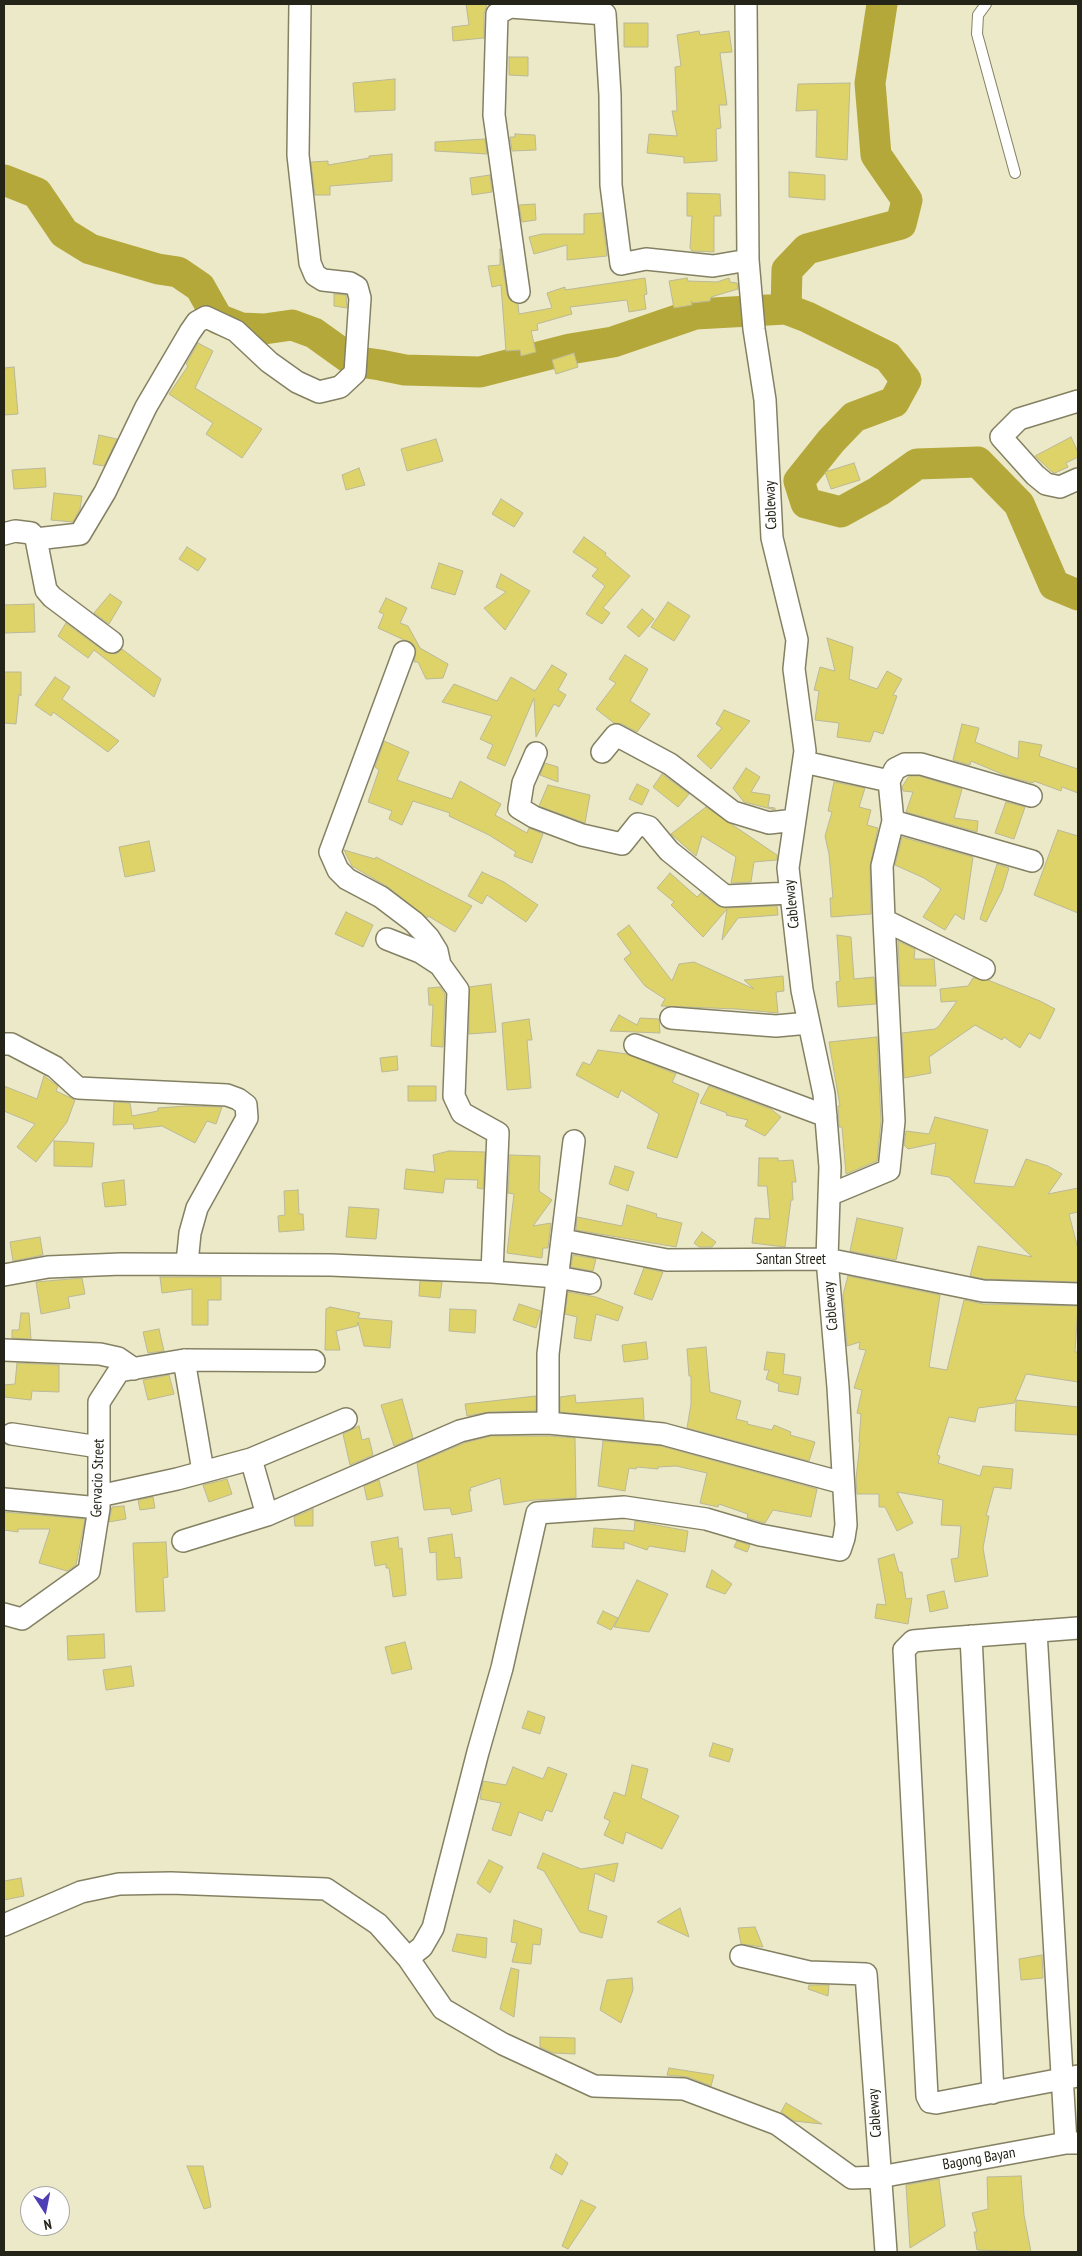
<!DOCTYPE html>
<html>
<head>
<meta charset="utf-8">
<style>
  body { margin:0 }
  #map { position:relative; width:1082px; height:2256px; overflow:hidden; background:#ece9c9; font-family:"PT Sans Narrow",sans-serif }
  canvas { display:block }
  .frame { position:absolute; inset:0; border:5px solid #252418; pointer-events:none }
  .north { position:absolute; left:20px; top:2186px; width:50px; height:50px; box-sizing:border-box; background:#fff; border:1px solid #a8a7a3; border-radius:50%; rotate:169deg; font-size:14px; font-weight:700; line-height:20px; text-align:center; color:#252418 }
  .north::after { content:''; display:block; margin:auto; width:18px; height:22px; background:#4f3db4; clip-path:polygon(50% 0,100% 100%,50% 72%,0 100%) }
</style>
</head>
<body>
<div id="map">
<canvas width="1082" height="2256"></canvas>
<div class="frame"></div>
<div class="north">N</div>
</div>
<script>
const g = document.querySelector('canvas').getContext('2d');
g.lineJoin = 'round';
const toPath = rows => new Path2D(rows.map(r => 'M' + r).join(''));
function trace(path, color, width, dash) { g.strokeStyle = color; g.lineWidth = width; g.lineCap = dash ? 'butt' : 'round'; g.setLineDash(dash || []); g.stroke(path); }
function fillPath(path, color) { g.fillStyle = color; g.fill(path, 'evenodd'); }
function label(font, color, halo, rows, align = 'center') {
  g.font = font + ' "PT Sans Narrow",sans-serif'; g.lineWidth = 4; g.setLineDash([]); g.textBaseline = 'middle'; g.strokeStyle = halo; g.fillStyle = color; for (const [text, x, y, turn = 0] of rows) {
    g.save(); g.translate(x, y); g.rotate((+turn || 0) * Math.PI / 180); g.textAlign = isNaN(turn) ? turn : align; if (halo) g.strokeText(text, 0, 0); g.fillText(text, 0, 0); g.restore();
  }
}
trace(toPath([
  [4,180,37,193,64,233,90,249,158,269,178,272,200,287,218,319,241,328,264,329,292,325,314,333,353,361,380,365,405,370,480,372,570,349,613,342,695,314,786,309,807,317,888,357,906,380,894,402,854,417,831,441,799,481,806,503,841,512,879,491,917,464,978,462,1019,504,1054,585,1078,595],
  [786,309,787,270,807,249,901,224,907,200,876,155,870,83,882,4]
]), '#b4a83b', 31);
const building = toPath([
  [466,4,487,4,484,14,484,38,453,41,452,27,469,25,466,4],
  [624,23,648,23,648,47,624,47,624,23],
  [699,31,700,35,729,31,732,52,720,53,727,105,719,105,721,128,716,129,717,161,684,163,684,157,647,153,649,134,677,136,672,111,677,111,675,67,681,66,677,35,699,31],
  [509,57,528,57,528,76,509,75,509,57],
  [395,79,395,110,355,112,353,83,395,79],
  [850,83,847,160,816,157,817,110,796,111,798,84,850,83],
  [515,134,535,135,536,150,512,151,510,137,515,137,515,134],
  [485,139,487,154,435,151,435,142,485,139],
  [392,154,392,181,330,186,330,195,315,195,311,162,328,161,328,165,369,158,369,156,392,154],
  [789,172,825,175,825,200,789,197,789,172],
  [490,175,492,192,472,195,470,178,490,175],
  [687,193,720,194,721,216,714,216,714,252,692,251,690,248,692,216,687,216,687,193],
  [535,204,536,220,522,222,519,205,535,204],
  [602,213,607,256,567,260,567,245,534,254,529,237,542,234,584,234,584,214,602,213],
  [500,249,507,294,510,300,518,304,519,314,552,308,547,293,565,287,565,290,645,278,647,294,644,295,646,309,629,312,627,300,570,307,572,314,537,324,538,330,531,331,536,352,521,356,520,350,506,351,501,285,492,287,488,266,500,265,500,249],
  [687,278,688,281,717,282,729,278,730,282,737,283,738,289,711,297,710,301,692,303,691,301,692,305,674,308,669,281,687,278],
  [334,294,346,295,347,308,334,306,334,294],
  [198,343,213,351,195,388,262,429,242,458,206,434,213,423,169,394,188,366,186,364,198,343],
  [574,353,578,367,556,374,552,360,574,353],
  [14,367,18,414,4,415,4,368,14,367],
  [99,435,117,439,104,466,93,464,99,435],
  [1071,437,1078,452,1078,457,1066,463,1068,467,1055,473,1052,472,1035,456,1071,437],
  [436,439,443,461,407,471,401,449,436,439],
  [854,463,860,480,831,489,825,472,854,463],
  [45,468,46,487,14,489,12,470,45,468],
  [359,468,365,485,346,490,342,475,359,468],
  [54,493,82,496,80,509,73,522,51,520,54,493],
  [501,499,523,513,514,527,492,514,501,499],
  [584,537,606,553,605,555,630,576,603,608,610,613,602,624,586,614,605,586,592,576,598,569,573,552,584,537],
  [187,547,206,559,198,571,179,559,187,547],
  [439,563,463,571,455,595,431,588,439,563],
  [501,574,530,591,505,630,484,608,506,592,496,587,501,574],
  [110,594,122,602,109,624,94,613,110,594],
  [386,598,407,608,400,623,408,626,420,648,448,664,443,678,426,679,418,662,414,662,416,650,413,644,378,628,384,614,379,612,386,598],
  [668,602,690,616,674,641,651,627,668,602],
  [34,604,35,632,4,633,4,605,34,604],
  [642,609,654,619,639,637,627,627,642,609],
  [66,623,105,652,116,654,122,649,161,679,154,697,94,650,88,658,58,636,66,623],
  [827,638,853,647,849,679,877,689,887,671,902,679,893,695,897,696,883,734,874,731,870,742,837,737,839,723,815,720,819,691,814,690,820,667,835,671,827,638],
  [625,655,648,669,630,701,650,714,637,732,622,724,614,723,596,709,616,683,609,679,625,655],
  [552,665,567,674,558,690,566,695,559,707,554,704,536,737,534,698,505,766,487,758,493,745,480,739,492,716,442,702,454,684,497,701,511,677,535,691,552,665],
  [4,672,21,672,21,696,19,694,16,724,4,723,4,672],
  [55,677,70,687,62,699,119,741,108,752,53,712,51,716,35,705,55,677],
  [724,710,750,721,711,769,697,756,722,728,716,724,724,710],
  [962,724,979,728,975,742,1018,759,1019,741,1042,745,1039,756,1078,769,1078,793,1062,787,1061,791,1034,781,1033,783,1009,777,971,761,970,765,953,760,962,724],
  [384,741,409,752,397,780,452,799,460,781,501,804,495,815,527,833,529,828,543,834,532,863,514,856,516,852,489,835,449,816,450,813,413,801,402,825,389,819,392,811,368,802,379,770,375,767,384,741],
  [545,763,558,767,558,782,540,775,545,763],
  [746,768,760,777,751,792,770,795,768,807,775,808,775,810,744,802,733,788,746,768],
  [662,774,689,794,678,807,653,787,662,774],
  [909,776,919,776,962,789,954,818,978,821,977,832,906,812,913,792,903,791,902,787,909,776],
  [834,782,865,788,859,807,871,810,867,825,878,828,870,866,871,914,831,917,830,898,833,898,829,854,825,836,832,812,828,811,834,782],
  [637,784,649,790,642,805,629,799,637,784],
  [548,785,590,795,585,823,539,806,548,785],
  [1006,802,1025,807,1014,839,995,833,1006,802],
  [706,807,777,855,777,860,754,862,751,882,731,883,736,857,702,836,696,856,671,834,706,807],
  [1058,830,1078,836,1078,913,1034,895,1058,830],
  [902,837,973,857,964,920,955,914,945,930,923,917,941,889,924,878,895,865,902,837],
  [149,841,155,871,125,877,119,847,149,841],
  [344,850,375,859,376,857,472,906,455,932,428,916,427,918,388,887,352,866,344,850],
  [997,864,1009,868,1002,891,986,922,980,919,997,864],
  [482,872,504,882,538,905,526,922,487,895,482,904,468,896,482,872],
  [670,873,697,897,701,893,718,906,726,908,777,906,778,915,738,918,722,940,727,909,703,937,671,905,674,902,657,888,670,873],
  [346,912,373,925,363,947,335,934,346,912],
  [629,925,672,981,679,964,694,962,754,989,744,980,783,976,784,991,776,992,778,1013,736,1009,661,1006,665,999,645,986,624,959,631,953,617,934,629,925],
  [837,935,851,937,854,979,874,977,876,1004,838,1007,836,982,840,981,837,935],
  [898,941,915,949,914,959,934,959,936,986,900,986,898,941],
  [973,978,988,980,1040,1001,1055,1009,1040,1039,1029,1033,1020,1048,1004,1037,1002,1040,975,1025,929,1057,931,1073,904,1078,902,1033,935,1029,939,1026,957,1001,941,1002,940,989,968,986,973,978],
  [491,984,496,1032,469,1034,469,987,491,984],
  [440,987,445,994,443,1047,431,1046,433,1005,429,1005,428,988,440,987],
  [619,1015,637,1025,640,1018,659,1019,660,1033,610,1031,619,1015],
  [529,1019,532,1040,527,1040,531,1088,507,1090,502,1023,529,1019],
  [877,1037,881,1121,877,1161,846,1174,842,1127,839,1127,838,1106,840,1106,829,1042,877,1037],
  [598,1050,627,1054,676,1074,672,1082,699,1094,677,1158,647,1148,659,1114,621,1090,618,1098,576,1075,583,1062,590,1065,598,1050],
  [397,1056,398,1070,382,1072,380,1058,397,1056],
  [44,1076,58,1086,56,1091,75,1100,67,1122,36,1162,17,1147,35,1124,4,1111,4,1086,37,1099,44,1076],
  [408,1086,436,1086,436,1101,408,1101,408,1086],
  [709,1086,771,1109,781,1117,765,1136,745,1126,748,1120,726,1115,727,1113,700,1103,709,1086],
  [114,1102,130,1103,132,1116,158,1111,158,1108,186,1106,222,1107,216,1124,207,1121,195,1143,162,1126,134,1129,133,1124,113,1125,114,1102],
  [935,1117,988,1130,974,1183,1014,1187,1026,1159,1048,1166,1062,1174,1048,1194,1078,1188,1078,1212,1069,1214,1078,1249,1078,1282,984,1279,970,1276,978,1246,1032,1257,949,1177,931,1174,936,1143,908,1149,904,1145,906,1131,929,1134,935,1117],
  [54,1141,94,1143,92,1167,54,1166,54,1141],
  [449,1151,485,1152,483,1189,477,1188,478,1180,445,1179,443,1193,404,1189,406,1169,435,1172,433,1155,449,1151],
  [510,1155,540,1156,539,1191,552,1200,533,1226,551,1223,548,1248,543,1248,542,1258,507,1253,514,1194,508,1193,510,1155],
  [759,1158,778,1158,778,1161,793,1160,796,1182,792,1182,793,1200,791,1200,785,1247,752,1243,755,1218,770,1219,767,1186,758,1186,759,1158],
  [615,1166,634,1172,628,1191,609,1184,615,1166],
  [124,1180,126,1205,105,1207,102,1183,124,1180],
  [298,1190,299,1214,303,1214,304,1230,279,1232,278,1216,285,1215,284,1191,298,1190],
  [627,1205,657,1214,656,1217,682,1223,676,1247,576,1230,577,1217,622,1226,627,1205],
  [349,1207,379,1209,376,1239,346,1237,349,1207],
  [857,1218,903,1228,896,1260,850,1251,857,1218],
  [702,1232,716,1242,712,1247,699,1247,694,1243,702,1232],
  [40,1237,43,1255,13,1261,10,1242,40,1237],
  [573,1255,596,1259,593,1271,571,1267,573,1255],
  [644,1268,663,1272,652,1300,634,1294,644,1268],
  [848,1276,940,1295,929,1367,947,1370,964,1300,983,1304,1078,1306,1075,1352,1078,1352,1078,1382,1026,1374,1014,1403,978,1408,975,1422,949,1417,937,1455,940,1456,938,1463,980,1476,983,1466,1013,1469,1011,1489,994,1487,986,1516,989,1516,983,1548,988,1576,955,1582,951,1559,958,1558,961,1526,941,1525,943,1500,897,1492,913,1523,897,1531,885,1507,879,1507,879,1494,857,1494,856,1479,860,1443,859,1442,861,1414,857,1413,862,1390,854,1388,866,1350,859,1349,860,1342,847,1346,843,1295,848,1276],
  [160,1277,221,1277,221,1300,208,1300,208,1325,192,1325,192,1289,162,1293,160,1277],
  [82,1278,85,1294,68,1297,70,1308,41,1314,36,1282,82,1278],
  [420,1281,442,1282,440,1298,419,1296,420,1281],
  [568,1292,596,1297,623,1307,618,1321,596,1314,591,1341,574,1338,577,1317,565,1314,568,1292],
  [519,1304,541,1311,536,1328,513,1320,519,1304],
  [330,1307,360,1313,358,1318,392,1321,390,1348,364,1346,358,1322,357,1326,336,1331,340,1350,325,1350,326,1309,330,1307],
  [450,1309,476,1310,475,1333,449,1331,450,1309],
  [21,1313,29,1313,31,1339,12,1338,12,1330,19,1330,21,1313],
  [159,1329,164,1351,148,1353,143,1332,159,1329],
  [646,1342,648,1359,624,1362,622,1345,646,1342],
  [706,1347,710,1392,741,1401,736,1419,748,1422,747,1424,772,1430,774,1425,791,1432,790,1435,815,1442,809,1461,687,1428,691,1404,691,1376,689,1376,687,1349,706,1347],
  [767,1352,785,1354,783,1374,801,1377,798,1395,778,1391,779,1384,766,1379,769,1370,764,1370,767,1352],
  [17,1363,59,1365,59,1392,32,1391,31,1400,4,1397,4,1385,15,1384,17,1363],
  [169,1375,174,1394,148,1400,143,1380,169,1375],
  [575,1395,576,1403,643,1398,644,1420,560,1412,560,1397,575,1395],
  [536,1396,536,1411,489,1412,467,1416,465,1404,536,1396],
  [402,1399,413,1438,394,1446,381,1405,402,1399],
  [1016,1400,1078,1407,1078,1435,1015,1431,1016,1400],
  [359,1426,362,1440,369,1438,373,1455,350,1465,343,1434,359,1426],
  [491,1436,548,1436,575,1438,576,1498,534,1500,504,1505,500,1478,470,1488,471,1491,469,1491,472,1511,452,1515,450,1508,424,1510,417,1463,464,1443,491,1436],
  [603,1441,661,1446,817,1489,811,1517,773,1510,765,1523,747,1518,748,1514,719,1504,718,1507,700,1503,707,1473,676,1466,658,1467,658,1469,637,1467,636,1469,629,1468,625,1491,598,1486,603,1441],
  [227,1479,232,1494,209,1502,203,1485,227,1479],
  [379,1480,383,1496,367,1500,364,1486,379,1480],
  [153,1497,155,1508,140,1510,138,1500,153,1497],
  [124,1506,126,1519,109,1522,112,1507,124,1506],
  [313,1509,313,1526,295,1526,294,1517,313,1509],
  [4,1512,85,1519,76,1565,67,1571,39,1563,50,1529,18,1529,18,1532,4,1530,4,1512],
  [635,1521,688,1531,685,1552,649,1546,647,1550,624,1542,624,1549,592,1547,594,1528,634,1531,635,1521],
  [452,1534,455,1558,460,1557,462,1578,437,1580,436,1552,430,1553,428,1538,452,1534],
  [398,1537,399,1549,402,1548,406,1595,393,1597,389,1568,386,1568,386,1564,375,1566,371,1542,398,1537],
  [737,1541,750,1545,747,1552,734,1547,737,1541],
  [166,1542,168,1577,163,1578,165,1611,136,1612,133,1543,166,1542],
  [894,1554,899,1572,902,1572,906,1599,912,1598,908,1624,875,1618,877,1604,886,1605,878,1559,894,1554],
  [712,1570,732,1584,725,1594,706,1587,712,1570],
  [637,1580,668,1594,649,1632,614,1627,637,1580],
  [944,1591,948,1608,930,1612,927,1595,944,1591],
  [603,1611,618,1618,611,1630,597,1623,603,1611],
  [104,1634,105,1658,68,1660,67,1636,104,1634],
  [405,1642,412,1669,392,1674,385,1647,405,1642],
  [131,1666,134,1686,106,1690,103,1670,131,1666],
  [528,1711,545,1717,540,1734,522,1728,528,1711],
  [713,1743,733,1749,729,1762,709,1756,713,1743],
  [632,1765,648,1769,641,1798,679,1816,662,1849,626,1832,623,1844,604,1835,610,1821,604,1818,614,1792,625,1796,632,1765],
  [513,1767,543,1779,548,1767,567,1774,552,1812,546,1810,542,1821,519,1812,511,1836,492,1830,501,1803,480,1799,483,1781,506,1785,513,1767],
  [543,1853,581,1869,618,1863,614,1882,595,1873,588,1910,607,1916,602,1938,580,1932,544,1871,537,1868,543,1853],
  [489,1860,503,1867,490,1893,477,1883,489,1860],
  [21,1878,24,1896,4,1900,4,1881,21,1878],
  [680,1908,689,1937,657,1922,680,1908],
  [514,1920,542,1929,540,1945,533,1944,531,1964,512,1962,517,1943,511,1942,514,1920],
  [755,1927,763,1947,741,1944,738,1928,755,1927],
  [457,1934,487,1938,486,1958,452,1951,457,1934],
  [1042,1955,1043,1978,1021,1980,1019,1959,1042,1955],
  [511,1968,519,1970,514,2017,500,2009,511,1968],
  [632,1978,633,1990,621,2023,600,2010,607,1980,632,1978],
  [809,1985,829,1985,828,1996,808,1989,809,1985],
  [540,2037,575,2038,575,2054,553,2053,540,2047,540,2037],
  [669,2068,714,2075,711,2086,688,2077,667,2075,669,2068],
  [786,2103,822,2124,794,2121,781,2112,786,2103],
  [556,2154,568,2163,562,2175,550,2168,556,2154],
  [187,2166,203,2166,211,2207,204,2209,187,2166],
  [1021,2176,1024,2215,1031,2252,977,2250,974,2232,977,2232,972,2213,988,2209,987,2177,1021,2176],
  [939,2179,945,2226,910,2248,906,2185,939,2179],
  [581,2200,596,2207,568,2249,562,2246,581,2200]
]);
fillPath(building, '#ded369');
trace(building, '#bab898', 1);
const service = toPath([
  [986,4,978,15,977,34,1015,173]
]);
const minor = toPath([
  [510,4,510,7,605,14,610,95,611,185,621,264,646,259,713,266,748,260],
  [510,7,497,14,494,115,519,292],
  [1078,401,1019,419,1001,437,1035,475,1046,484,1060,487,1078,479],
  [4,534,15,531,31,533,36,539,46,590,52,597,112,642],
  [36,539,80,534,105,492,146,407,190,332,197,322,206,317,236,331,269,362,297,382,319,392,340,387,355,373,360,298,357,287,350,283,323,280,315,275,310,263,298,155,300,4],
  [404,652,330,852,338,870,347,879,381,897,414,922,429,938,437,951,440,965],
  [602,752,616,735,670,764,733,812,769,823,795,820],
  [536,753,523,783,519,808,534,817,582,835,622,844,638,824,649,827,669,851,725,896,791,893],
  [804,762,889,781,893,821,1032,861],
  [889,781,895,769,905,764,921,764,1031,796],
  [893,821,882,866,884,920,984,969],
  [387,939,420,952,440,965,458,990,454,1096,462,1113,498,1133,492,1272],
  [671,1018,776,1026,809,1023],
  [4,1044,11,1044,55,1067,78,1088,227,1095,238,1099,246,1105,247,1118,197,1208,190,1233,187,1263],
  [635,1045,826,1116],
  [829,1195,889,1170,894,1121,884,920],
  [563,1240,667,1260,827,1259,983,1291,1078,1294],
  [4,1275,48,1267,121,1264,331,1265,492,1272,557,1277,590,1283],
  [4,1350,100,1354,118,1358,134,1369],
  [184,1360,203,1471],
  [548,1423,548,1354,574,1141],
  [12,1434,99,1447],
  [251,1459,267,1515],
  [99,1496,177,1479,251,1459,346,1419],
  [4,1499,99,1508],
  [183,1541,267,1515,460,1431,489,1424,548,1423,663,1434,843,1483],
  [4,1614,22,1619,89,1571,99,1508,99,1402,119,1371,184,1360,314,1361],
  [1078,1628,935,1639,913,1641,904,1650,927,2096,930,2102,936,2103,1078,2076],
  [1036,1631,1066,2143],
  [971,1636,993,2093],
  [4,1925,81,1892,119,1884,171,1883,326,1889,378,1924,408,1958,443,2009,503,2044,594,2086,684,2089,777,2124,852,2178,880,2177,1066,2143,1078,2143],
  [741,1956,809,1972,866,1974,886,2252],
  [408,1958,422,1947,433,1928,478,1752,502,1668,537,1513,624,1507,706,1519,760,1535,840,1550,844,1538,846,1525,838,1387,827,1259,830,1167,824,1094,802,990,788,868,805,751,794,669,797,640,772,538,765,400,754,329,748,260,746,4]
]);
trace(service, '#848163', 12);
trace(minor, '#848163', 24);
trace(service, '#fff', 10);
trace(minor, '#fff', 21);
label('15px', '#252418', '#fff', [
  ["Cableway",771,505,-92],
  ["Cableway",792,904,-96],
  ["Santan Street",791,1260],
  ["Cableway",831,1306,-95],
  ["Gervacio Street",98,1478,-88],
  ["Cableway",875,2113,-94],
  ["Bagong Bayan",979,2159,-10]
]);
</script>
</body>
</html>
